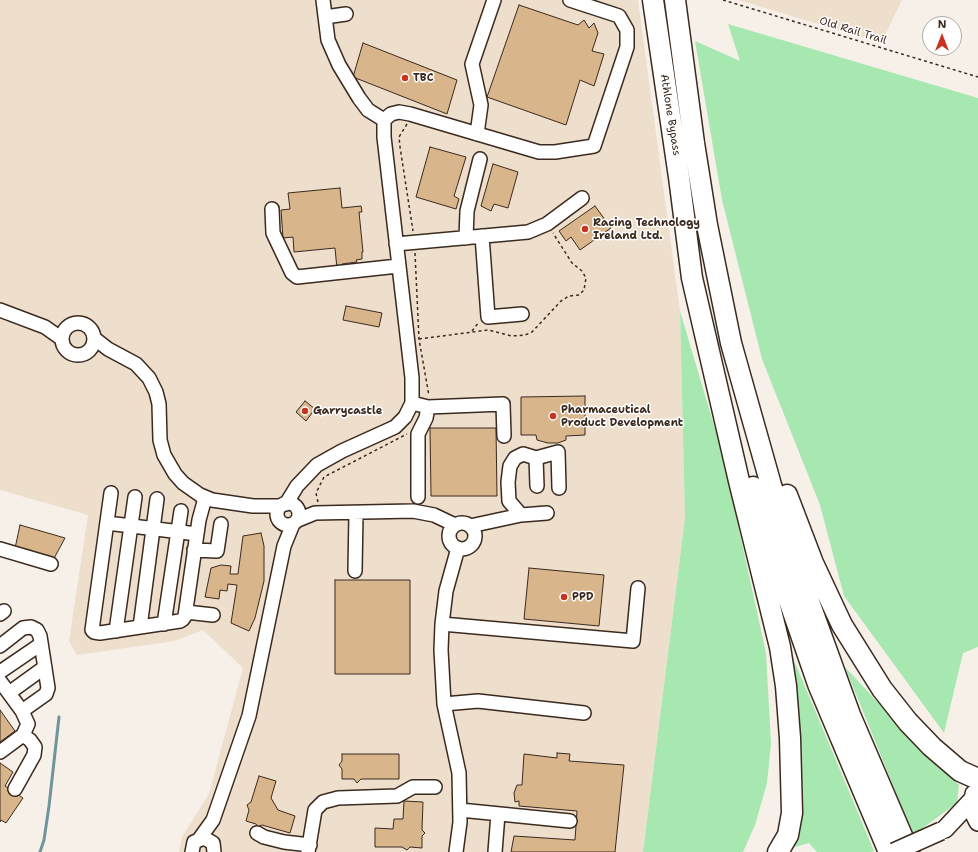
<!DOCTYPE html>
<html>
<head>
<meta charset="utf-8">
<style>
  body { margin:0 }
  #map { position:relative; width:978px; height:852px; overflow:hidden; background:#f7f0e8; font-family:"Shantell Sans",sans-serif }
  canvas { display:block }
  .north { position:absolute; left:922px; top:16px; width:40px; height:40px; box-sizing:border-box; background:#fff; border:1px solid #b1aaa5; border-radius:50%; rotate:0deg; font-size:11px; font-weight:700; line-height:16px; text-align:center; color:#3b2a1e }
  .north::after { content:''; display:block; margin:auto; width:14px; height:18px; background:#c8321e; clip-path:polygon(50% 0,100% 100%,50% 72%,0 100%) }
</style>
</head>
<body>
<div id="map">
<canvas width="978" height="852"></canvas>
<div class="north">N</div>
</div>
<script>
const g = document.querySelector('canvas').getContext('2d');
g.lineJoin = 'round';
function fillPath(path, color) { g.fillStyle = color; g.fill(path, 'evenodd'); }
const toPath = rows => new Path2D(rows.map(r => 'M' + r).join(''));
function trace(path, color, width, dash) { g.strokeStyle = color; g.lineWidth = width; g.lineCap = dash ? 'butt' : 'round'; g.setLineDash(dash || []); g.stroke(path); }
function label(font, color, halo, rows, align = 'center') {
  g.font = font + ' "Shantell Sans",sans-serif'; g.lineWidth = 3; g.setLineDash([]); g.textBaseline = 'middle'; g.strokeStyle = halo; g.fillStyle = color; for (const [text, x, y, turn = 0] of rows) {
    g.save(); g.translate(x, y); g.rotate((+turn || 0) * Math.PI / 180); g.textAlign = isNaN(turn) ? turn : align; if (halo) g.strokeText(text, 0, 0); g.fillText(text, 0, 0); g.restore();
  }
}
fillPath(toPath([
  [0,0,638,0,680,311,685,518,643,852,179,852,182,837,209,794,243,668,203,630,174,641,77,655,69,641,88,515,0,490],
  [738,0,902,0,881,43]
]), '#eedecc');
fillPath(toPath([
  [728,24,978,98,978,647,963,653,944,733,844,596,820,505,762,359,722,200,695,41,740,61],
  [680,311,722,452,766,653,771,744,767,783,755,825,743,852,643,852,685,518],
  [791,653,874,851,871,852,817,852,809,843,792,848,799,783],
  [845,667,937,766,959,785,957,803,913,835]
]), '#a7e8b1');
trace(toPath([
  [40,852,44,840,49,806,59,717]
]), '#6d959a', 3);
const building = toPath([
  [519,5,578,25,584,20,589,28,594,23,598,33,592,51,604,54,594,86,580,80,566,125,487,97,519,5],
  [363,43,457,80,447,114,353,77,363,43],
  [430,147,466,157,454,196,459,199,456,209,416,197,430,147],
  [493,164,518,172,508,208,494,204,491,211,481,206,493,164],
  [340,188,342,208,361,206,362,212,359,212,363,252,362,252,362,259,356,260,357,262,342,264,343,268,337,269,335,248,294,252,293,237,283,238,281,210,290,209,288,193,340,188],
  [595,206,611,228,580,250,571,237,566,241,559,231,595,206],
  [346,306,382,313,379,327,343,320,346,306],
  [585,396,585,435,566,436,566,440,558,443,548,443,537,440,536,435,521,435,521,397,585,396],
  [305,401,315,409,306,421,296,412,305,401],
  [430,428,496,428,497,496,431,496,430,428],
  [20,525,65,538,51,564,14,553,20,525],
  [261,533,264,546,264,581,255,618,249,631,231,623,237,585,228,584,227,591,220,590,219,599,205,597,211,568,221,565,231,566,230,574,238,574,243,536,261,533],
  [529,568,604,575,599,626,524,619,529,568],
  [335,580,410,580,410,674,335,674,335,580],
  [0,710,15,731,0,742,0,710],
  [557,753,570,754,569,761,624,765,615,852,511,852,514,836,575,840,577,811,519,806,519,801,515,802,514,793,517,785,522,785,524,754,557,758,557,753],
  [342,754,399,754,399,779,361,779,357,783,354,779,342,779,342,769,339,765,342,761,342,754],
  [0,763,13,772,5,786,23,798,6,823,1,820,0,822,0,763],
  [259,776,276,781,271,798,278,810,295,816,290,833,262,825,258,827,256,824,246,821,249,810,247,805,251,802,259,776],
  [404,801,423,802,422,830,425,833,422,836,422,848,410,847,407,850,402,847,375,847,375,828,393,829,394,819,403,819,404,801]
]);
fillPath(building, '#d9b58b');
trace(building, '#3b2a1e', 1);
const minor = toPath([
  [323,0,328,40,339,65,359,98,368,110,384,120],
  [325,17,346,14],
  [477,134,481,105,472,64,494,0],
  [272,209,273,233,292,273,297,277,398,266],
  [482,236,488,317,522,314],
  [466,238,467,211,480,159],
  [396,244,528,232,547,224,582,198],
  [0,310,45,327,62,339],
  '62 339a16 16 0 1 1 32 0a16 16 0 1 1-32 0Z',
  [94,338,108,349,136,364,149,378,156,392,159,404,160,440,164,455,175,474,183,483,200,495,212,500,253,506,281,506],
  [412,403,428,407,503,404,504,436],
  [536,458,537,486],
  [111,493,92,630,94,632,100,633,180,621,183,619,185,616,199,520,205,498],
  [418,497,418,434,426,418,428,407],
  '277 514a11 11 0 1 1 22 0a11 11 0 1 1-22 0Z',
  [286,504,297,486,317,465,342,451,395,427,405,417,412,403,412,378,384,137,384,120,391,114,399,112,410,114,539,152,555,152,594,146,627,47,627,30,619,16,570,0],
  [521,515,509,501,508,482,510,466,515,458,523,454,536,458,558,452,559,488],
  [298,520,315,513,413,511,434,515,455,525],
  [107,523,197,534],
  '449 536a13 13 0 1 1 26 0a13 13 0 1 1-26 0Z',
  [470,526,521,515,547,513],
  [0,549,51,564],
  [194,550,217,551,221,524],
  [355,571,356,513],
  [186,612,213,615],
  [0,614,4,611],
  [164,624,181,511],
  [442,624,633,641,638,588],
  [140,627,157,499],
  [116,631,135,497],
  [0,646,23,628,31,627,37,630,40,636,48,688,46,694,22,711],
  [0,672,41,644],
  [0,681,22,711,28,724,23,735,0,752],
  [9,693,45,667],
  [444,704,478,701,584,713],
  [15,789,34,755,35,747,30,740,23,735],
  [460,810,570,821],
  [257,833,264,837,284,842,310,845],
  [200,838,213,820,249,716,284,546,293,524],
  [192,852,194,842,204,838,213,843,214,852],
  [308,852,315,810,323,802,338,798,397,796,413,787,435,787],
  [456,852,460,822,459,773,444,704,441,650,442,624,446,591,458,548],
  [495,852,498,814]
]);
const major = toPath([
  [974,794,972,810,978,822],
  [945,829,972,800]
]);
const highway = toPath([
  [653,0,679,177,692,278,739,481,780,647,786,686,790,738,792,813,788,835,778,852],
  [675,0,694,143,707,225,731,343,771,485,804,588,850,715,909,852],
  [753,487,782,580,818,684,889,852],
  [787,495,813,563,842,625,882,689,908,722,932,747,960,771,978,779]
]);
trace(minor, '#3b2a1e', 16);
trace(major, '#3b2a1e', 20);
trace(highway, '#3b2a1e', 23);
trace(toPath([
  [723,0,978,77],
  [407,124,399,137,400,147,413,231],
  [415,253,419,339,429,396],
  [472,331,479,322],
  [419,339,488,330,512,336,525,335,532,332,561,301,569,296,579,295,584,290,586,278,582,271,572,263,553,233],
  [318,502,316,493,324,477,407,434]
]), '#3b2a1e', 1.5, [3, 3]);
trace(minor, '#fff', 13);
trace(major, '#fff', 17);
trace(highway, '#fff', 20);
const majorBridge = toPath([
  [894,852,941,831]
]);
trace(majorBridge, '#3b2a1e', 20, []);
trace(majorBridge, '#fff', 17);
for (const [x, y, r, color] of [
  [405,78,4,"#c8321e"],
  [585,229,4,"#c8321e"],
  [305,411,4,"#c8321e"],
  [553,416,4,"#c8321e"],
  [564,597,4,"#c8321e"]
]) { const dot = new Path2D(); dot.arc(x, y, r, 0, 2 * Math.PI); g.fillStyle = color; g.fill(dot); trace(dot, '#fff', 1.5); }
label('11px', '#3b2a1e', '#fff', [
  ["Old Rail Trail",853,31,17],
  ["Athlone Bypass",670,115,81]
]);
label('bold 11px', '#3b2a1e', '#fff', [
  ["TBC",413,78],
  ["Racing Technology",593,223],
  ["Ireland Ltd.",593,236],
  ["Pharmaceutical",561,410],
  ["Product Development",561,423],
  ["Garrycastle",313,411],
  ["PPD",572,597]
], 'left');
</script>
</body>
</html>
